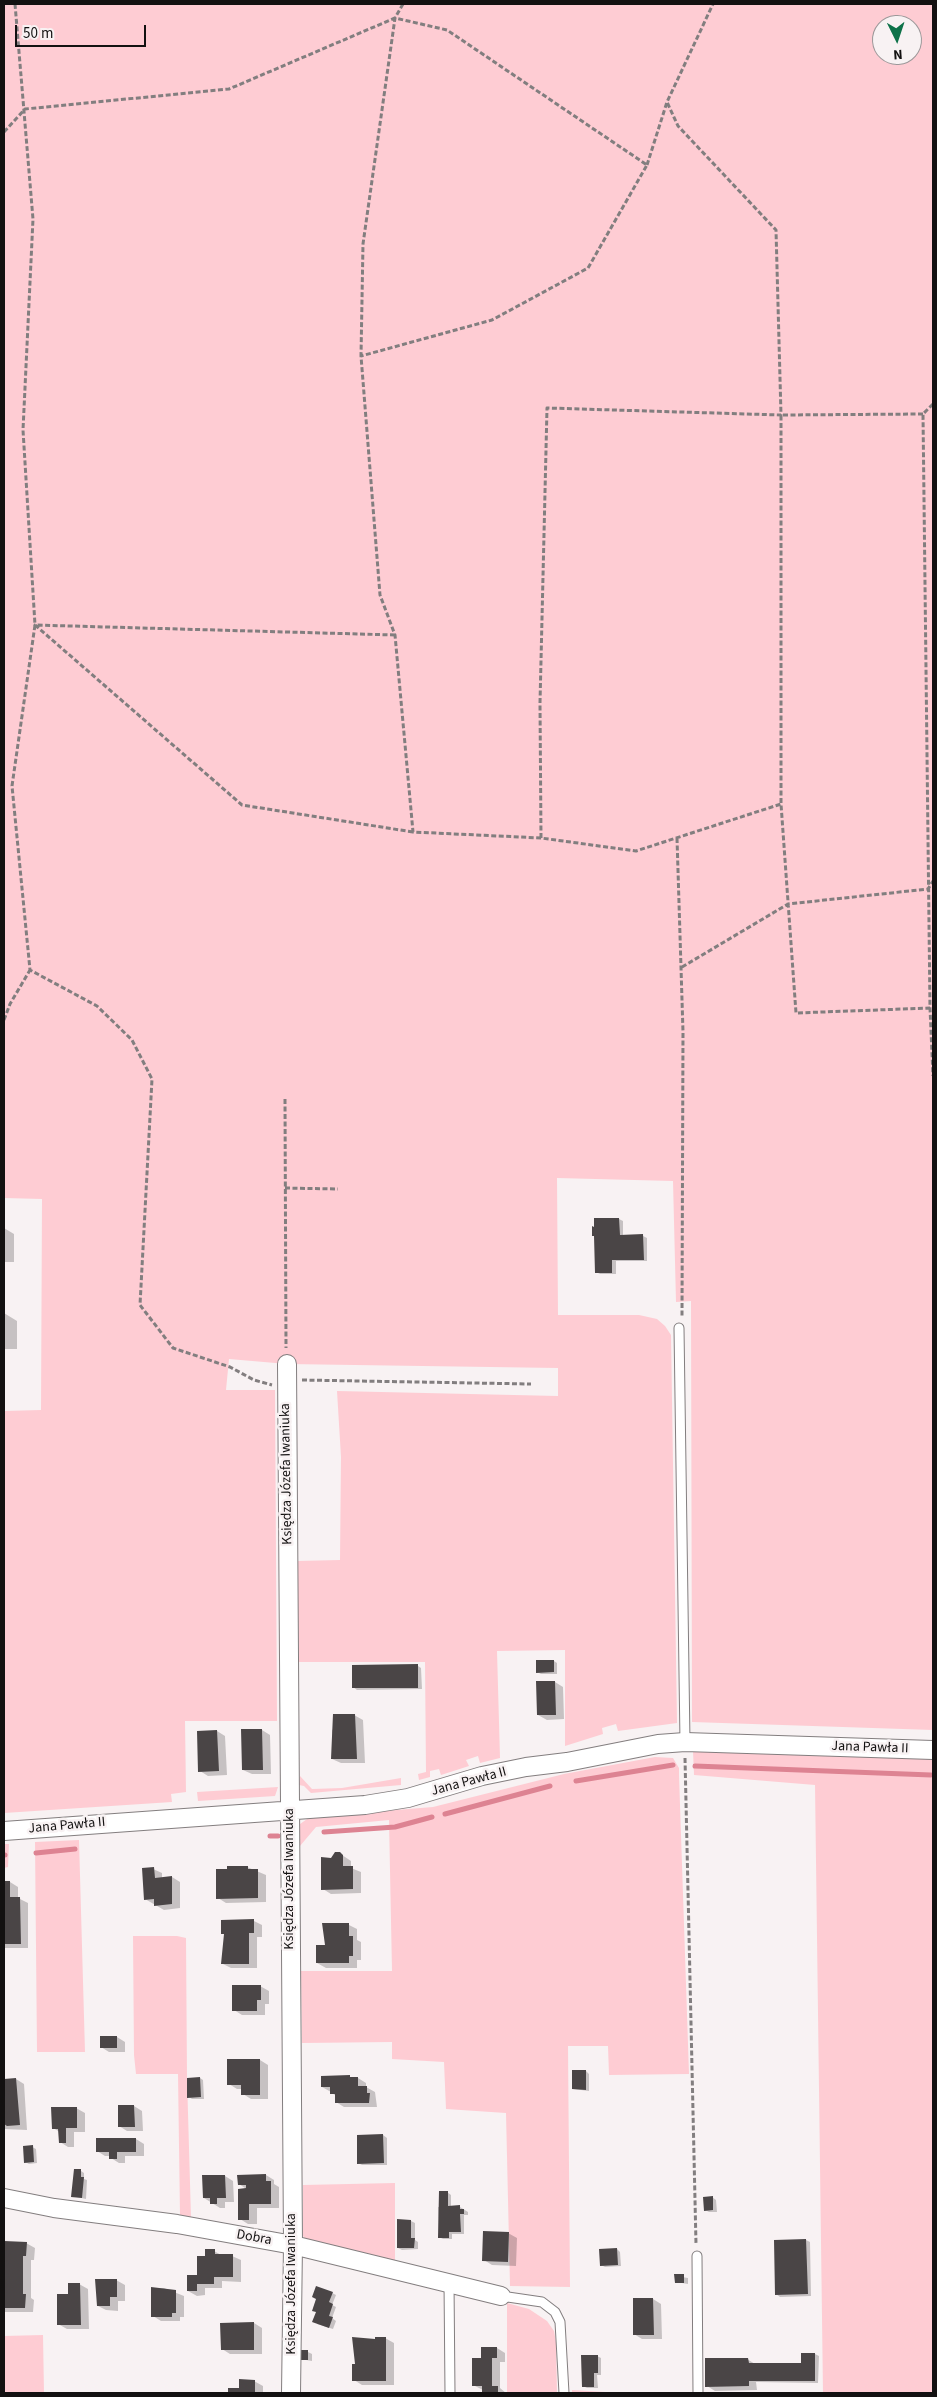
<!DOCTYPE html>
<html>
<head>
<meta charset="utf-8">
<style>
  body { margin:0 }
  #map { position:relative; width:937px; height:2397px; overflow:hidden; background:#f8f2f3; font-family:"Source Sans 3",sans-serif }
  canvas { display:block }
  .frame { position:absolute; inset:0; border:5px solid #131111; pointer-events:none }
  .north { position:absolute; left:872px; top:15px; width:50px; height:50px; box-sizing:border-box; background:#f8f2f3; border:1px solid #9c9899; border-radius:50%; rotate:176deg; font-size:14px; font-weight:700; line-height:20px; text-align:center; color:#131111 }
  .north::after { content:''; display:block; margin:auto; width:18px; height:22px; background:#0e7249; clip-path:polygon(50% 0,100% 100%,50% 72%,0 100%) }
  .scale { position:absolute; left:15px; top:25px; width:131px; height:22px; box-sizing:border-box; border:2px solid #131111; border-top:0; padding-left:6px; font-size:15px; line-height:18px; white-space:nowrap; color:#131111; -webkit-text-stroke:4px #f8f2f3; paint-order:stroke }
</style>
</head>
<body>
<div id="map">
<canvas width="937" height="2397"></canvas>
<div class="frame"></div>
<div class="north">N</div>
<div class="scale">50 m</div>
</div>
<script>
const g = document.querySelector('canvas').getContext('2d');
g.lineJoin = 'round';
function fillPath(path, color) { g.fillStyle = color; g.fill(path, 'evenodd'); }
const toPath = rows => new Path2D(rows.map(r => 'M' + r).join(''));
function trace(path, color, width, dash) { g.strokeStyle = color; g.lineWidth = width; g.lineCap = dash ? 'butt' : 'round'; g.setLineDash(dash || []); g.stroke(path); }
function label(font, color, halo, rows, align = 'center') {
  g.font = font + ' "Source Sans 3",sans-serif'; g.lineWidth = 5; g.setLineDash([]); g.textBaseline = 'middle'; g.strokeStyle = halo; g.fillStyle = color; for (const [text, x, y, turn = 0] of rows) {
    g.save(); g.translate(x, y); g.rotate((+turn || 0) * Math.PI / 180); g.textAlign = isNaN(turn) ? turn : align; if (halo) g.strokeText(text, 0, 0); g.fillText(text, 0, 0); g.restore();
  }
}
fillPath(toPath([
  [4,4,933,4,933,1730,692,1722,691,1301,676,1302,673,1181,557,1178,558,1315,639,1315,657,1319,665,1326,671,1335,677,1723,618,1731,616,1724,602,1728,603,1734,565,1746,565,1650,497,1651,500,1758,480,1763,478,1756,466,1760,469,1766,441,1775,439,1769,430,1771,430,1777,419,1780,418,1774,426,1772,425,1662,299,1662,297,1561,340,1560,341,1457,337,1391,558,1396,558,1368,287,1364,229,1359,226,1390,275,1390,277,1721,185,1721,186,1792,171,1794,172,1802,4,1813,4,1411,41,1410,42,1199,4,1198],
  [882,25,912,25,912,55,882,55],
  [693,1751,933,1758,933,2393,823,2393,815,1785,694,1775],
  [655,1757,673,1758,679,1768,679,1775,689,2074,609,2075,608,2046,568,2046,570,2287,510,2286,506,2113,446,2109,444,2062,392,2059,392,2042,302,2043,301,1971,392,1971,389,1820,316,1827,300,1846,300,1824,310,1817,433,1807,564,1774],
  [300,1776,312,1789,342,1788,401,1778,401,1785,311,1793,304,1786,299,1785],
  [278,1787,275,1796,198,1801,197,1792],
  [79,1840,85,2052,37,2052,35,1842],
  [4,1844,9,1844,8,1867,4,1868],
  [133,1936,177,1936,186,1938,187,2078,191,2218,180,2216,178,2074,136,2074,134,2055],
  [395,2183,395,2263,310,2244,303,2236,303,2185],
  [507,2303,529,2309,547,2321,554,2331,556,2342,557,2393,507,2393],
  [43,2335,44,2393,4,2393,4,2336],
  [572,2390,622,2393,694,2393,572,2393]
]), '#feccd3');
fillPath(toPath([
  [596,1219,619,1219,623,1221,623,1236,643,1236,647,1238,647,1261,616,1261,616,1274,600,1274,596,1272],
  [4,1228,14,1234,14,1262,4,1262],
  [4,1313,17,1321,17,1349,4,1349],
  [554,1661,557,1663,557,1674,541,1674,537,1672],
  [418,1666,421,1668,422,1689,357,1690,353,1687],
  [555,1682,563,1687,564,1719,547,1720,538,1715,538,1683],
  [354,1715,363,1720,365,1763,341,1763,332,1759,332,1730],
  [262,1730,270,1735,271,1774,252,1774,243,1770],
  [217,1731,225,1736,227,1775,208,1776,200,1771],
  [339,1853,351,1861,351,1868,361,1872,361,1893,331,1894,323,1889,332,1859],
  [247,1867,266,1875,266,1902,226,1903,218,1898],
  [153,1869,162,1873,162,1878,172,1877,180,1882,180,1908,164,1910,145,1899],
  [4,1882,10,1882,18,1887,18,1898,28,1903,28,1948,4,1948],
  [254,1921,262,1925,262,1937,257,1937,257,1968,231,1968,223,1964],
  [349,1925,357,1929,357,1940,361,1942,361,1960,357,1960,357,1968,326,1968,317,1963,326,1947],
  [260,1986,269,1991,269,2004,265,2004,265,2015,242,2015,234,2010],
  [101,2037,117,2037,125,2042,125,2052,109,2052,101,2047],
  [260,2060,268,2065,268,2099,251,2099,243,2094,243,2089,237,2089,229,2084,228,2061],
  [586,2071,589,2074,589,2091,573,2089],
  [200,2078,203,2080,204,2099,192,2099,189,2097],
  [358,2078,366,2083,366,2087,375,2092,377,2107,344,2107,336,2102,336,2096,331,2092,322,2087],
  [16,2079,24,2084,27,2130,4,2129,4,2080],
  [134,2106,142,2111,143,2131,127,2131,119,2126],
  [76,2108,85,2113,85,2132,74,2132,74,2147,68,2147,60,2142,60,2132,53,2128],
  [383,2135,387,2138,387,2165,362,2165,358,2163],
  [136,2139,144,2144,144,2156,125,2156,125,2163,119,2163,111,2158,111,2156,105,2156,97,2151],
  [32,2147,36,2149,37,2163,29,2164,25,2162],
  [81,2171,84,2173,84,2179,87,2180,86,2199,72,2196],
  [266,2175,274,2180,274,2184,279,2187,279,2208,257,2208,257,2224,248,2224,240,2219,248,2190,239,2184],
  [225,2176,233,2181,234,2202,225,2202,225,2208,220,2208,204,2198],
  [447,2192,451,2195,451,2207,460,2207,468,2212,468,2215,464,2215,464,2234,452,2234,452,2239,443,2239,439,2237,438,2207,441,2207],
  [712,2197,716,2200,717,2212,709,2212,705,2210],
  [411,2221,415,2223,415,2240,418,2242,418,2249,402,2250,398,2248],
  [508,2233,517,2238,516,2266,492,2265,484,2260],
  [806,2240,810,2242,811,2296,780,2297,776,2294,775,2241],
  [4,2243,26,2243,35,2248,34,2260,31,2260,31,2298,34,2300,33,2312,4,2312],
  [617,2249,620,2252,621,2266,605,2267,601,2265],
  [214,2251,223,2256,232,2256,241,2260,241,2282,222,2281,222,2288,205,2288,205,2295,197,2296,188,2291,198,2276,207,2257],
  [676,2276,688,2278,688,2284,676,2282],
  [116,2280,125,2285,125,2301,118,2301,118,2311,106,2310,98,2306],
  [79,2284,88,2289,89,2329,67,2329,58,2324],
  [152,2288,164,2288,184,2296,184,2317,180,2317,180,2321,161,2321,153,2316],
  [332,2293,336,2295,332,2305,336,2307,332,2318,336,2321,333,2329,317,2324,317,2299],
  [634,2299,653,2299,661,2304,662,2339,642,2339,634,2334],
  [254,2323,262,2328,262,2354,230,2354,222,2349],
  [385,2338,394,2343,394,2385,362,2385,354,2380,356,2365,376,2341],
  [497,2348,505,2353,505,2362,500,2362,500,2388,506,2393,483,2393,483,2390,473,2385,483,2359],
  [308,2352,312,2354,312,2361,300,2359],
  [815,2354,819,2356,818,2383,756,2382,757,2390,715,2391,707,2386,747,2359,755,2364,802,2364],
  [597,2356,601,2358,601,2375,597,2375,598,2388,587,2388,583,2386],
  [254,2381,263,2386,263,2393,229,2393,229,2389,240,2389]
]), '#0003');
trace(toPath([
  [695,1766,931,1775],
  [576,1781,673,1765],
  [445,1814,550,1786],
  [324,1832,395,1827,432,1817],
  [270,1836,278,1836],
  [36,1853,75,1849],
  [4,1855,5,1855]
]), '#dd8392', 5);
fillPath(toPath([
  [594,1218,619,1218,620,1235,643,1234,644,1260,612,1260,612,1273,595,1273,594,1236,592,1236,592,1226,594,1227],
  [536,1660,554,1660,554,1672,536,1673],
  [418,1664,418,1688,352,1688,352,1665],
  [536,1681,555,1681,556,1715,537,1715],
  [333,1714,355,1714,357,1759,331,1759],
  [241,1729,262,1729,263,1770,242,1770],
  [217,1730,219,1771,198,1772,197,1731],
  [335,1852,340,1852,343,1855,343,1866,353,1866,353,1889,321,1890,321,1857,331,1858],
  [227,1866,248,1866,248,1869,258,1869,258,1898,216,1899,216,1869,227,1869],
  [154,1867,155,1878,172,1876,172,1904,154,1906,154,1899,144,1900,142,1868],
  [4,1881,10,1881,10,1897,20,1897,21,1944,4,1944],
  [254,1919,254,1933,249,1933,249,1964,221,1964,224,1934,221,1934,221,1920],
  [322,1923,349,1923,349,1936,353,1936,353,1956,349,1956,349,1963,316,1963,316,1945,325,1945],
  [232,1985,261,1985,261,2000,257,2000,257,2011,232,2011],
  [100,2036,117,2036,117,2048,100,2048],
  [227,2059,260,2059,260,2095,241,2095,241,2085,227,2085],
  [572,2070,586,2070,586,2090,572,2089],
  [350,2075,350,2077,358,2077,358,2086,367,2086,367,2093,370,2093,369,2103,335,2103,335,2094,330,2094,330,2087,321,2087,321,2076],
  [200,2077,201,2097,187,2098,187,2078],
  [16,2078,20,2125,7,2126,4,2124,4,2079],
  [118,2105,134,2105,135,2127,118,2127],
  [51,2107,77,2107,77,2128,66,2128,66,2143,59,2143,58,2129,52,2129],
  [383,2134,384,2163,357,2164,357,2135],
  [96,2138,136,2138,136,2152,117,2152,117,2159,109,2159,109,2152,96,2152],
  [33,2145,34,2162,24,2163,23,2146],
  [74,2169,81,2169,81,2177,84,2177,82,2198,71,2197],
  [266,2174,266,2181,271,2181,271,2204,249,2204,249,2220,238,2220,238,2189,246,2188,246,2185,238,2185,237,2175],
  [202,2175,225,2175,226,2198,217,2198,217,2204,210,2204,210,2198,203,2198],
  [439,2191,448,2191,448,2206,460,2205,460,2209,464,2209,464,2214,460,2214,461,2232,449,2232,449,2238,438,2238],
  [713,2196,713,2210,704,2211,703,2197],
  [397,2219,411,2220,411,2238,415,2238,414,2248,397,2248],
  [483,2231,509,2232,508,2262,482,2261],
  [806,2239,808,2294,775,2295,774,2240],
  [4,2241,27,2242,26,2256,23,2256,23,2294,26,2294,25,2308,4,2308],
  [617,2248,618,2265,600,2266,599,2249],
  [205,2249,215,2249,215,2254,233,2254,233,2277,214,2277,214,2284,197,2284,197,2291,187,2291,187,2275,197,2275,197,2256,205,2256],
  [674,2274,684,2274,684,2283,675,2283],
  [95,2279,117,2279,117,2297,110,2297,110,2306,97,2306],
  [68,2283,80,2283,81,2325,57,2325,57,2294,68,2294],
  [316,2286,333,2292,329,2302,333,2304,329,2316,333,2317,329,2328,312,2322,316,2312,312,2311,316,2299,312,2297],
  [151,2287,176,2290,176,2313,172,2313,172,2317,151,2317],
  [633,2298,653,2298,654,2335,633,2335],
  [254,2322,254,2350,221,2350,220,2323],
  [352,2337,375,2339,375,2337,386,2337,386,2381,352,2381,352,2364,355,2364],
  [481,2347,497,2347,497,2358,492,2358,492,2386,498,2386,498,2393,482,2393,482,2386,472,2386,472,2358,481,2358],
  [298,2350,308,2350,308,2360,298,2360],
  [801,2353,815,2353,815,2381,749,2381,749,2386,705,2387,705,2358,748,2358,749,2363,801,2363],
  [581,2355,598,2355,598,2373,594,2373,594,2387,582,2387],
  [239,2379,255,2380,255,2393,228,2393,228,2388,239,2388]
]), '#4a4546');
const service = toPath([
  [679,1328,685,1742],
  [697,2256,698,2393],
  [449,2282,450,2393],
  [501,2296,542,2302,555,2312,560,2322,564,2393]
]);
const minor = toPath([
  [287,1364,293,2245,291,2393],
  [4,1831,365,1805,408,1798,482,1776,526,1767,567,1762,658,1744,685,1742,933,1750],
  [4,2198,54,2208,177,2224,293,2245,501,2296]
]);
trace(service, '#837e7f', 11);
trace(minor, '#837e7f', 20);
trace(toPath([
  [15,4,33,219,23,430,35,625,12,786,30,970,97,1006,132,1040,152,1079,140,1305,173,1348,230,1367,254,1380,272,1385],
  [403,4,395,18,363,244,361,356,380,595,395,635,413,832,541,838,636,851,781,804],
  [4,132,25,109,229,89,395,18,447,30,647,165,588,268,492,320,361,356],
  [647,165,667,102],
  [933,404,923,414,930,1008,933,1076],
  [923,414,781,415,781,804,796,1013,930,1008],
  [395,635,35,625,242,805,413,832],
  [541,838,540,703,547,408,781,415,776,230,678,126,667,102,713,4],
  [677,838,683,1032,682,1316],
  [682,967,788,904,928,889,933,881],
  [4,1020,10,1004,30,970],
  [285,1099,286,1348],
  [285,1188,338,1189],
  [302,1380,531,1384],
  [685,1758,696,2244]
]), '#827e7f', 3, [5, 2.5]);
trace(service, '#fff', 9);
trace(minor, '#fff', 18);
label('14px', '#131111', '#f8f2f3', [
  ["Księdza Józefa Iwaniuka",287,1474,-91],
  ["Jana Pawła II",870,1748,2],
  ["Jana Pawła II",469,1782,-15],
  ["Jana Pawła II",67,1826,-5],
  ["Księdza Józefa Iwaniuka",290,1879,-90],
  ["Dobra",254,2238,10],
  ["Księdza Józefa Iwaniuka",292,2284,-90]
]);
</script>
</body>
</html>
